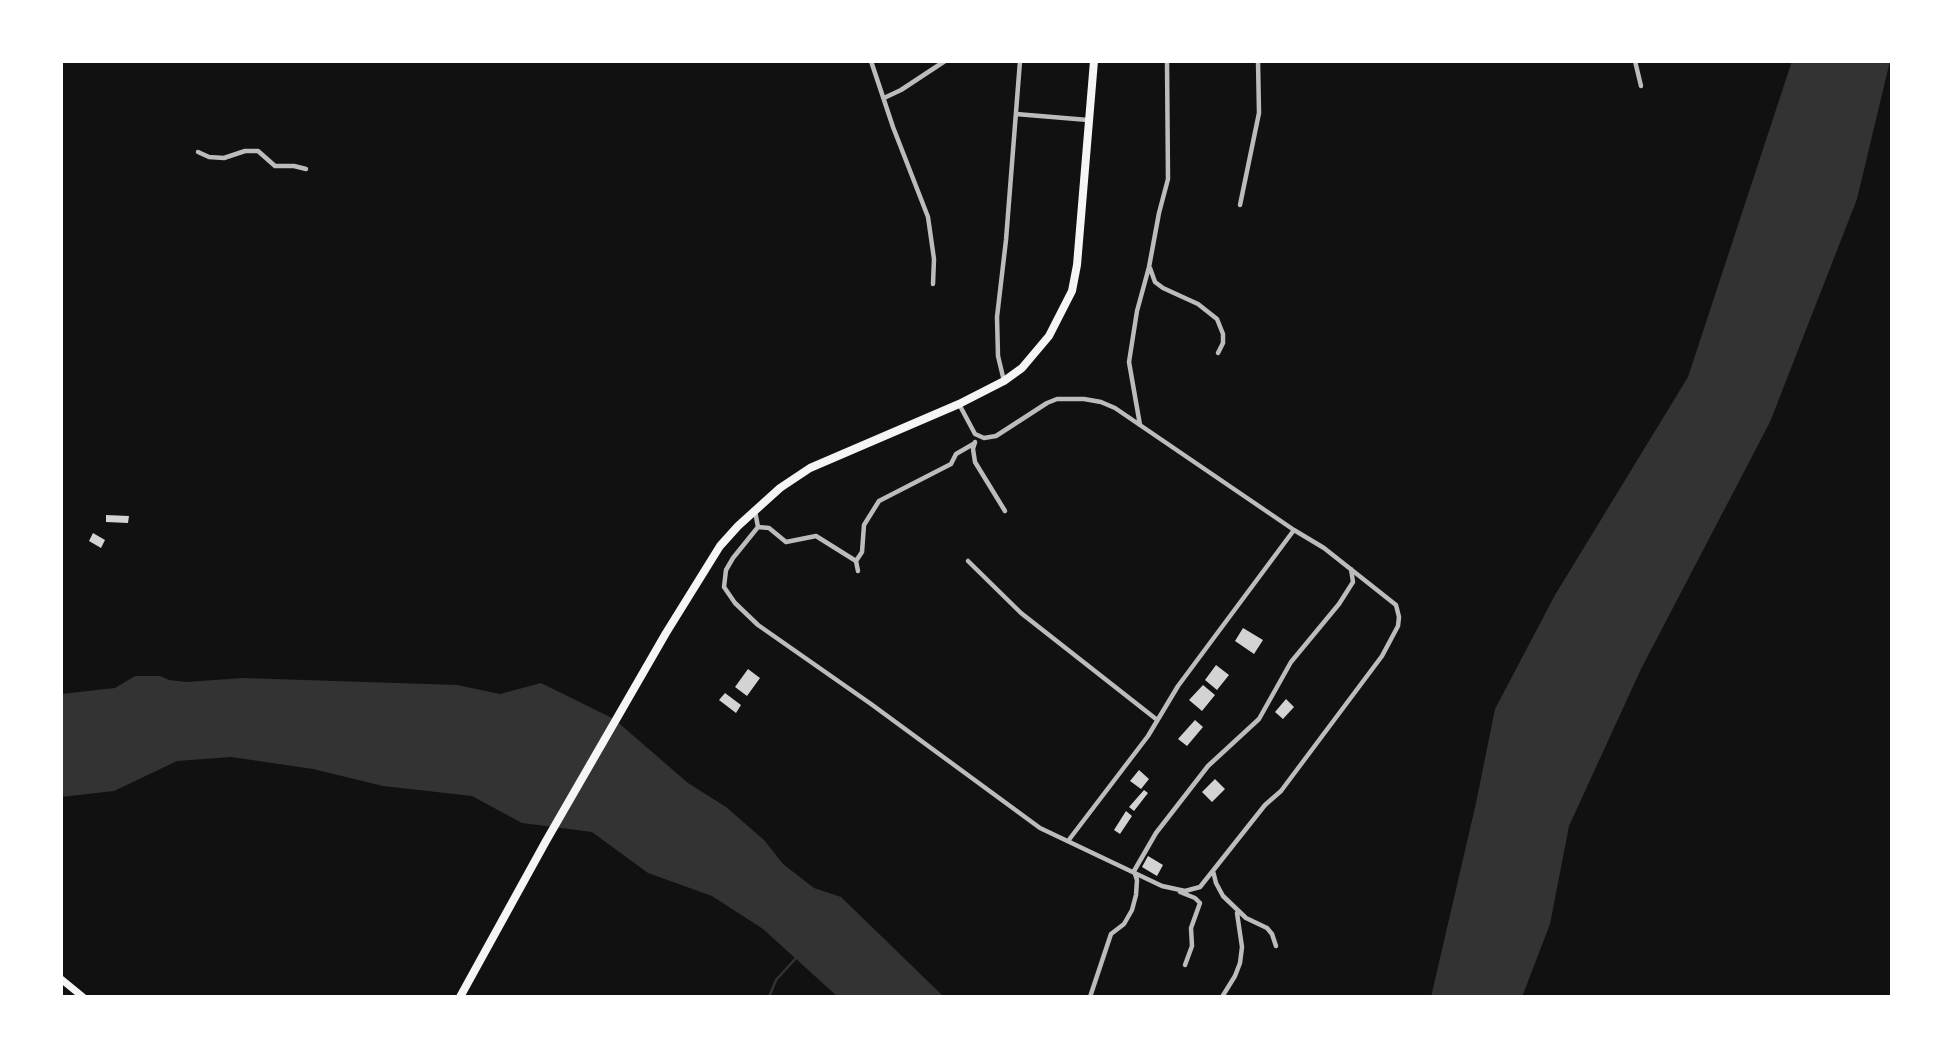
<!DOCTYPE html>
<html>
<head>
<meta charset="utf-8">
<style>
  body { margin:0 }
  #map { position:relative; width:1953px; height:1058px; overflow:hidden; background:#111; font-family:"Exo 2",sans-serif }
  canvas { display:block }
  .frame { position:absolute; inset:0; border:63px solid #fff; pointer-events:none }
</style>
</head>
<body>
<div id="map">
<canvas width="1953" height="1058"></canvas>
<div class="frame"></div>
</div>
<script>
const g = document.querySelector('canvas').getContext('2d');
g.lineJoin = 'round';
function fillPath(path, color) { g.fillStyle = color; g.fill(path, 'evenodd'); }
const toPath = rows => new Path2D(rows.map(r => 'M' + r).join(''));
function trace(path, color, width, dash) { g.strokeStyle = color; g.lineWidth = width; g.lineCap = dash ? 'butt' : 'round'; g.setLineDash(dash || []); g.stroke(path); }
fillPath(toPath([
  [1792,61,1890,61,1857,199,1770,422,1641,669,1569,826,1550,924,1522,997,1431,997,1476,803,1495,709,1555,595,1688,377],
  [135,676,160,676,169,680,186,682,243,678,457,685,500,694,541,683,614,719,688,783,726,807,764,840,783,864,814,888,841,897,944,997,838,997,763,929,712,896,648,873,592,832,522,823,472,796,383,786,313,769,231,757,177,761,114,791,61,797,61,694,115,688]
]), '#333');
trace(toPath([
  [769,997,776,980,797,957]
]), '#333', 2.5);
fillPath(toPath([
  [106,515,129,516,128,523,106,522],
  [93,533,105,540,101,548,89,541],
  [1243,628,1263,640,1254,654,1235,641],
  [1216,665,1229,675,1217,690,1205,680],
  [748,669,760,678,747,696,735,687],
  [1203,685,1215,695,1202,711,1189,700],
  [725,693,741,705,736,713,719,700],
  [1286,699,1294,707,1283,719,1275,712],
  [1195,720,1203,727,1187,746,1178,739],
  [1139,770,1149,779,1141,789,1130,781],
  [1215,779,1225,789,1212,802,1202,792],
  [1144,790,1148,793,1134,811,1129,807],
  [1126,811,1132,816,1120,834,1114,830],
  [1148,856,1163,865,1157,876,1142,867]
]), '#d3d3d3');
trace(toPath([
  [871,61,893,127,928,217,934,259,933,284],
  [1635,61,1641,86],
  [884,98,901,90,945,61],
  [1016,114,1088,120],
  [198,152,209,157,224,158,245,151,258,151,275,166,294,166,306,169],
  [1240,205,1259,113,1258,61],
  [1150,268,1155,282,1163,288,1198,304,1217,319,1223,334,1223,343,1218,353],
  [1004,381,998,356,997,317,1006,240,1020,61],
  [1140,425,1129,362,1137,311,1149,267,1159,213,1168,179,1167,61],
  [975,442,973,449,975,462,1005,511],
  [755,511,758,527,733,558,726,570,724,587,735,603,758,625,871,704,1040,828,1162,886,1185,891,1200,887,1265,805,1281,791,1382,656,1398,626,1399,617,1396,605,1324,548,1294,530,1115,408,1101,402,1084,399,1057,399,1047,403,996,436,984,438,975,434,959,404],
  [758,527,769,528,786,542,816,536,856,561,858,571],
  [856,561,862,552,864,525,879,501,951,464,956,454,975,443],
  [968,561,1021,613,1156,719],
  [1068,841,1148,736,1178,686,1294,530],
  [1213,871,1216,883,1223,896,1246,918,1267,928,1272,934,1276,946],
  [1180,892,1195,898,1200,903,1191,928,1192,946,1185,965],
  [1090,997,1111,934,1124,924,1132,910,1136,895,1137,880,1134,871,1156,833,1208,766,1259,719,1291,662,1339,604,1353,582,1351,569],
  [1222,997,1235,976,1240,963,1242,947,1237,913]
]), '#bcbcbc', 4.5);
trace(toPath([
  [61,979,83,997]
]), '#f5f5f5', 7);
trace(toPath([
  [460,997,546,841,666,633,720,546,738,526,780,488,810,468,959,404,1004,381,1022,368,1049,336,1072,291,1077,265,1094,61]
]), '#f5f5f5', 8);
</script>
</body>
</html>
